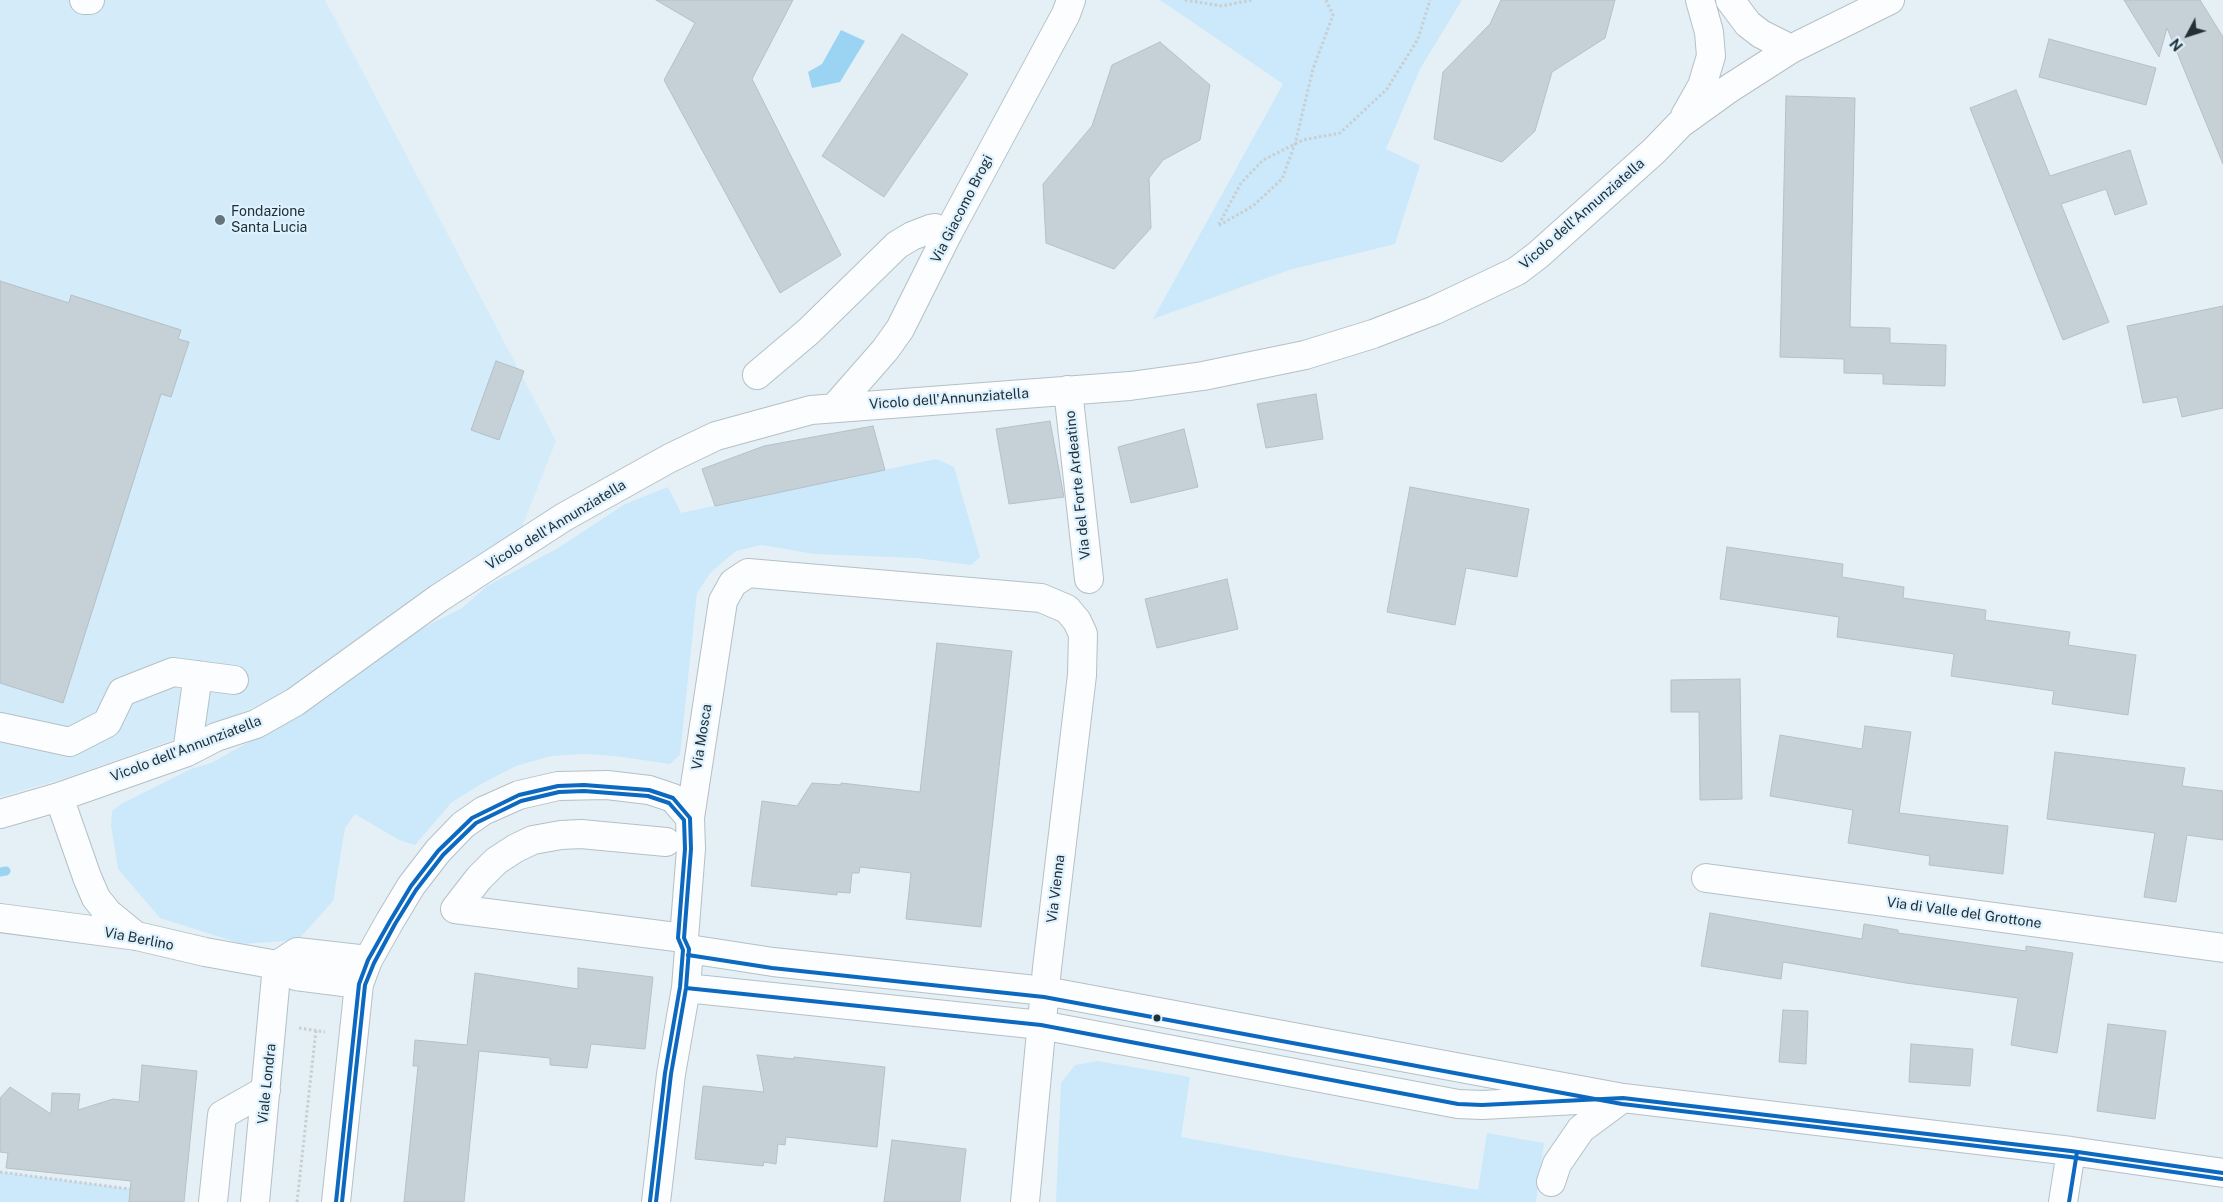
<!DOCTYPE html>
<html>
<head>
<meta charset="utf-8">
<style>
  body { margin:0 }
  #map { position:relative; width:2223px; height:1202px; overflow:hidden; background:#e5f0f6; font-family:"Public Sans",sans-serif }
  canvas { display:block }
  .north { position:absolute; left:2163px; top:10px; width:50px; height:50px; -webkit-text-stroke:4px #ddf2fe; paint-order:stroke; rotate:230deg; font-size:14px; font-weight:700; line-height:20px; text-align:center; color:#222f37 }
  .north::after { content:''; display:block; margin:auto; width:18px; height:22px; background:#222f37; clip-path:polygon(50% 0,100% 100%,50% 72%,0 100%) }
</style>
</head>
<body>
<div id="map">
<canvas width="2223" height="1202"></canvas>
<div class="north">N</div>
</div>
<script>
const c = document.querySelector('canvas').getContext('2d');
c.lineJoin = 'round';
function fillPath(path, color) {
  c.fillStyle = color;
  c.fill(path, 'evenodd');
}
function poly(rows) {
  const path = new Path2D();
  for (const r of rows) {
    path.moveTo(r[0], r[1]);
    for (let i = 2; i < r.length; i += 2) path.lineTo(r[i], r[i + 1]);
  }
  return path;
}
function trace(path, color, width, dash) {
  c.strokeStyle = color;
  c.lineWidth = width;
  c.lineCap = dash ? 'butt' : 'round';
  c.setLineDash(dash || []);
  c.stroke(path);
}
function write(font, color, halo, rows, align = 'center') {
  c.font = font + ' "Public Sans",sans-serif';
  c.lineWidth = 4.5;
  c.setLineDash([]);
  c.textBaseline = 'middle';
  c.strokeStyle = halo;
  c.fillStyle = color;
  for (const [text, x, y, turn = 0] of rows) {
    c.save();
    c.translate(x, y);
    c.rotate((+turn || 0) * Math.PI / 180);
    c.textAlign = isNaN(turn) ? turn : align;
    if (halo) c.strokeText(text, 0, 0);
    c.fillText(text, 0, 0);
    c.restore();
  }
}
fillPath(poly([
  [0,0,325,0,556,441,518,537,283,694,214,725,69,777,0,797]
]), '#d4ebf9');
fillPath(poly([
  [1160,0,1462,0,1420,69,1386,149,1420,165,1395,244,1289,270,1153,319,1283,84],
  [936,459,954,467,980,557,971,565,917,558,814,554,762,545,736,551,711,572,697,593,680,755,670,764,615,756,582,754,551,756,516,766,483,783,452,802,415,845,399,840,355,814,345,828,333,901,298,940,242,944,160,918,118,869,111,825,112,811,121,804,191,769,211,763,321,702,417,631,462,608,487,586,560,547,625,504,668,487,681,513],
  [1098,1061,1190,1077,1181,1137,1478,1190,1487,1133,1544,1143,1536,1202,1056,1202,1061,1083,1075,1065],
  [0,1172,130,1189,129,1202,0,1202]
]), '#cbe9fa');
fillPath(poly([
  [841,30,865,41,840,82,812,88,808,72,822,64]
]), '#9bd4f3');
trace(poly([
  [0,872,6,871]
]), '#9bd4f3', 9);
const building = poly([
  [656,0,793,0,752,79,841,255,780,293,664,80,695,23,656,0],
  [1501,0,1615,0,1605,38,1552,72,1535,131,1502,162,1434,139,1443,72,1490,24,1501,0],
  [2124,0,2200,0,2223,37,2223,164,2167,28,2159,57,2124,0],
  [902,34,968,74,884,197,822,156,902,34],
  [2049,39,2156,68,2146,105,2039,77,2049,39],
  [1160,42,1210,85,1200,140,1163,160,1149,178,1151,228,1114,269,1046,243,1043,184,1092,126,1112,65,1160,42],
  [2016,90,2050,176,2130,150,2147,204,2115,215,2106,189,2061,204,2109,322,2063,340,1970,108,2016,90],
  [1786,96,1855,98,1850,327,1890,328,1890,343,1946,345,1945,386,1883,384,1883,374,1844,373,1844,359,1780,357,1786,96],
  [0,281,69,303,71,295,181,330,178,339,189,342,171,397,161,394,63,703,0,683,0,281],
  [2223,306,2223,408,2182,417,2177,397,2143,403,2127,326,2223,306],
  [496,361,524,371,499,440,471,430,496,361],
  [1316,394,1323,439,1266,448,1257,404,1316,394],
  [1050,421,1064,497,1009,504,996,429,1050,421],
  [873,426,885,470,715,506,702,469,764,446,873,426],
  [1184,429,1198,487,1131,503,1118,447,1184,429],
  [1410,487,1529,509,1517,577,1466,568,1455,625,1387,612,1410,487],
  [1727,547,1843,564,1842,577,1904,587,1903,598,1986,610,1985,620,2070,632,2068,645,2136,655,2128,715,2052,704,2054,691,1951,676,1954,654,1837,637,1839,617,1720,599,1727,547],
  [1227,579,1238,629,1157,648,1145,599,1227,579],
  [937,643,1012,651,981,927,906,919,911,873,860,867,859,873,852,873,850,893,837,892,837,895,751,886,762,801,797,806,812,783,841,785,841,783,920,792,937,643],
  [1740,679,1742,799,1700,800,1699,712,1671,712,1671,680,1740,679],
  [1865,726,1911,732,1899,813,2008,826,2003,874,1929,865,1930,856,1848,843,1853,810,1770,796,1780,735,1862,749,1865,726],
  [2055,752,2185,768,2182,786,2223,791,2223,840,2187,835,2176,902,2144,897,2155,833,2047,819,2055,752],
  [1710,913,1862,939,1864,924,1898,930,1898,933,2026,951,2026,946,2073,953,2057,1053,2011,1045,2018,998,1906,983,1783,962,1781,979,1701,966,1710,913],
  [578,968,653,977,645,1049,591,1044,587,1068,550,1065,550,1058,479,1051,464,1202,404,1202,418,1066,413,1066,415,1040,467,1045,475,973,578,989,578,968],
  [1783,1010,1808,1011,1806,1064,1779,1062,1783,1010],
  [2108,1024,2166,1031,2155,1119,2097,1111,2108,1024],
  [1911,1044,1973,1049,1970,1086,1909,1082,1911,1044],
  [757,1055,794,1059,794,1057,885,1067,877,1147,786,1137,785,1145,778,1144,776,1164,764,1162,763,1166,695,1159,703,1086,764,1092,757,1055],
  [142,1065,197,1071,184,1202,129,1202,131,1181,6,1168,8,1153,0,1152,0,1098,10,1087,51,1114,52,1093,80,1094,78,1110,113,1099,139,1102,142,1065],
  [892,1140,966,1149,960,1202,884,1202,892,1140]
]);
fillPath(building, '#c5d0d7');
trace(building, '#b5c0c6', 1);
const minor = poly([
  [84,0,90,0],
  [1730,0,1748,24,1761,34,1791,49],
  [1685,116,1702,86,1711,56,1709,32,1700,0],
  [757,375,809,331,897,245,912,236,930,229,935,228,948,233],
  [1068,390,1089,579],
  [835,407,885,350,900,329,948,233,1066,14,1071,0],
  [0,727,70,742,107,723,122,692,173,672,234,680],
  [187,752,198,675],
  [59,797,87,877,96,898,108,913,136,936],
  [0,814,59,797,187,752,216,737,256,724,295,702,439,598,564,517,670,458,716,436,811,410,1130,386,1203,376,1305,355,1373,334,1435,310,1517,271,1538,255,1654,151,1680,124,1730,88,1791,49,1890,0],
  [666,842,581,834,561,835,533,840,516,848,496,861,479,878,455,909,684,938],
  [1706,878,2223,948],
  [0,918,137,936,205,952,277,965,296,976,359,984],
  [689,949,773,962,1045,991,1623,1098,2071,1151,2223,1173],
  [277,965,297,952,368,960],
  [686,988,1041,1025,1458,1104,1482,1105,1577,1100],
  [1551,1182,1557,1164,1581,1129,1623,1098],
  [213,1202,222,1115,266,1090],
  [255,1202,277,965],
  [336,1202,359,984,368,960,390,921,411,886,438,851,463,825,483,811,519,795,558,786,607,785,649,790,673,798,690,818],
  [656,1202,671,1074,686,988,689,949,684,938,691,849,690,818,723,601,733,583,748,573,1041,598,1067,609,1077,621,1083,634,1082,675,1047,968,1025,1202],
  [2063,1202,2071,1151]
]);
trace(minor, '#b5c0c6', 30);
trace(poly([
  [1185,0,1222,6,1252,0],
  [1326,0,1333,15,1313,69,1295,144,1282,179,1253,206,1218,226,1241,183,1263,160,1303,140,1340,133,1387,89,1418,39,1430,0],
  [299,1028,325,1032],
  [0,1172,130,1189],
  [297,1202,316,1030]
]), '#c9ced1', 3, [2.5, 2.5]);
trace(minor, '#fbfdfe', 28);
trace(poly([
  [686,988,1041,1025,1458,1104,1482,1105,1623,1098,2071,1151,2223,1173],
  [336,1202,359,984,368,960,390,921,411,886,438,851,472,818,519,795,558,786,584,785,649,790,673,798,690,818,691,849,684,938,689,949,686,988,671,1074,656,1202]
]), '#0c69bf', 4);
trace(poly([
  [688,955,772,968,1044,997,1622,1104,2070,1157,2222,1179],
  [342,1202,365,985,374,963,395,924,416,890,443,855,476,823,521,801,559,792,584,791,648,796,669,803,684,820,685,849,678,938,683,950,680,987,665,1073,650,1201],
  [2069,1202,2077,1152]
]), '#0c69bf', 4);
for (const [x, y, r, color] of [
  [220,220,6,"#66737a"],
  [1157,1018,4.5,"#222f37"]
]) {
  const dot = new Path2D();
  dot.arc(x, y, r, 0, 2 * Math.PI);
  c.fillStyle = color;
  c.fill(dot);
  trace(dot, '#ddf2fe', 2);
}
write('14px', '#222f37', '#ddf2fe', [
  ["Via Giacomo Brogi",962,209,-63],
  ["Vicolo dell'Annunziatella",1582,214,-41],
  ["Vicolo dell'Annunziatella",949,399,-4],
  ["Via del Forte Ardeatino",1078,485,-96],
  ["Vicolo dell'Annunziatella",556,525,-31],
  ["Via Mosca",702,737,-81],
  ["Vicolo dell'Annunziatella",186,749,-21],
  ["Via Vienna",1056,889,-83],
  ["Via di Valle del Grottone",1964,913,8],
  ["Via Berlino",139,939,11],
  ["Viale Londra",267,1084,-84]
]);
write('14px', '#222f37', '#ddf2fe', [
  ["Fondazione",231,212],
  ["Santa Lucia",231,228]
], 'left');
</script>
</body>
</html>
